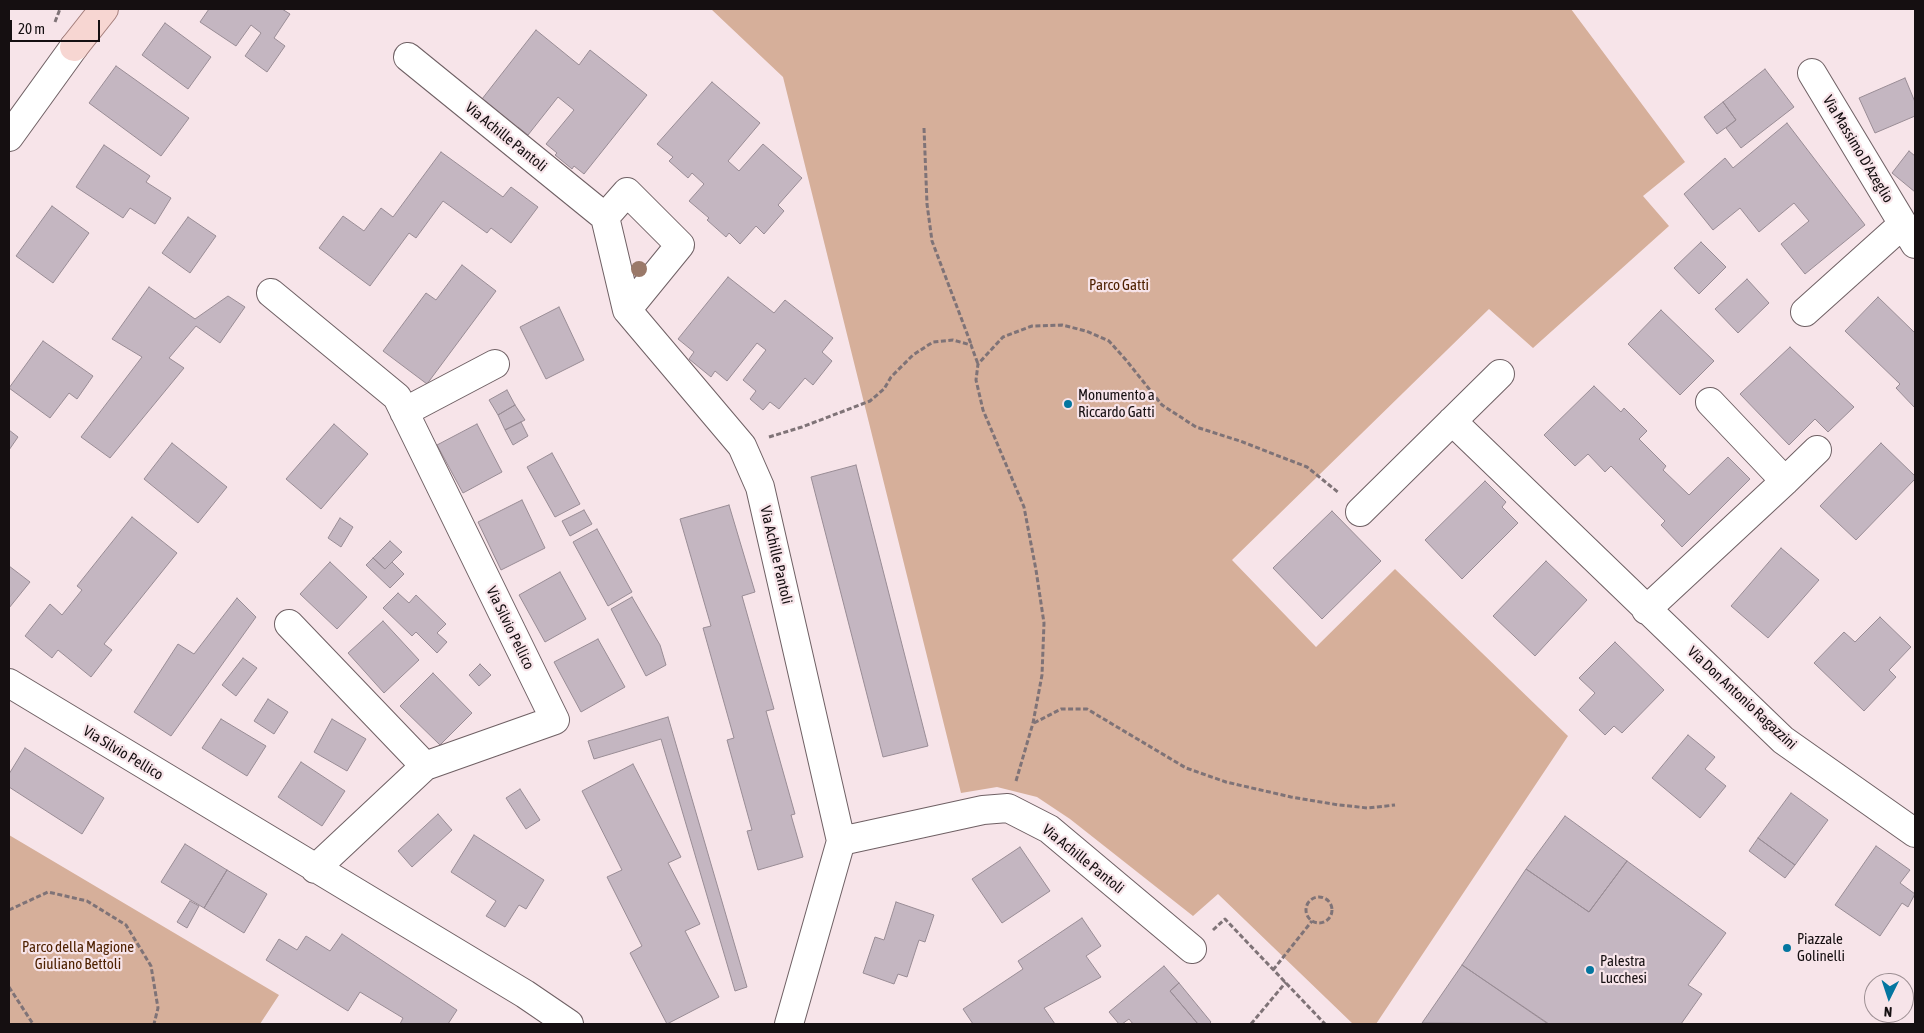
<!DOCTYPE html>
<html>
<head>
<meta charset="utf-8">
<style>
  body { margin:0 }
  #map { position:relative; width:1924px; height:1033px; overflow:hidden; background:#f7e4e9; font-family:"Asap Condensed",sans-serif }
  canvas { display:block }
  .frame { position:absolute; inset:0; border:10px solid #150f11; pointer-events:none }
  .north { position:absolute; left:1864px; top:973px; width:50px; height:50px; box-sizing:border-box; background:#f7e4e9; border:1px solid #9d8f93; border-radius:50%; rotate:184deg; font-size:14px; font-weight:700; line-height:20px; text-align:center; color:#150f11 }
  .north::after { content:''; display:block; margin:auto; width:18px; height:22px; background:#0476a0; clip-path:polygon(50% 0,100% 100%,50% 72%,0 100%) }
  .scale { position:absolute; left:10px; top:20px; width:90px; height:22px; box-sizing:border-box; border:2px solid #150f11; border-top:0; padding-left:6px; font-size:15px; line-height:18px; white-space:nowrap; color:#150f11; -webkit-text-stroke:4px #f7e4e9; paint-order:stroke }
</style>
</head>
<body>
<div id="map">
<canvas width="1924" height="1033"></canvas>
<div class="frame"></div>
<div class="north">N</div>
<div class="scale">20 m</div>
</div>
<script>
const c = document.querySelector('canvas').getContext('2d');
c.lineJoin = 'round';
function fillPath(path, color) {
  c.fillStyle = color;
  c.fill(path, 'evenodd');
}
function poly(rows) {
  const path = new Path2D();
  for (const r of rows) {
    if (r.length === 3) {
      path.moveTo(r[0] + r[2], r[1]);
      path.arc(r[0], r[1], r[2], 0, 2 * Math.PI);
      continue;
    }
    path.moveTo(r[0], r[1]);
    for (let i = 2; i < r.length; i += 2) path.lineTo(r[i], r[i + 1]);
  }
  return path;
}
function trace(path, color, width, dash) {
  c.strokeStyle = color;
  c.lineWidth = width;
  c.lineCap = dash ? 'butt' : 'round';
  c.setLineDash(dash || []);
  c.stroke(path);
}
function write(font, color, halo, rows, align = 'center') {
  c.font = font + ' "Asap Condensed",sans-serif';
  c.lineWidth = 4.5;
  c.setLineDash([]);
  c.textBaseline = 'middle';
  c.strokeStyle = halo;
  c.fillStyle = color;
  for (const [text, x, y, turn = 0] of rows) {
    c.save();
    c.translate(x, y);
    c.rotate((+turn || 0) * Math.PI / 180);
    c.textAlign = isNaN(turn) ? turn : align;
    if (halo) c.strokeText(text, 0, 0);
    c.fillText(text, 0, 0);
    c.restore();
  }
}
fillPath(poly([
  [711,9,1571,9,1685,162,1643,196,1669,226,1533,348,1489,309,1232,560,1316,647,1395,569,1568,736,1376,1024,1353,1024,1218,894,1193,916,1070,819,1037,797,997,787,961,793,783,77],
  [9,835,279,995,260,1024,9,1024]
]), '#d6af9a');
const building = poly([
  [209,9,282,9,290,14,274,38,285,46,267,72,245,56,261,33,251,25,236,46,200,22,209,9],
  [165,23,211,57,188,89,142,55,165,23],
  [536,30,579,65,590,50,647,95,584,174,574,166,572,169,555,155,557,153,546,144,574,110,558,97,528,135,518,127,513,134,492,117,496,111,482,99,536,30],
  [116,66,189,118,161,156,89,103,116,66],
  [1765,69,1794,107,1741,148,1726,128,1736,120,1723,102,1765,69],
  [1905,78,1915,102,1915,116,1875,133,1859,98,1905,78],
  [712,82,760,123,728,161,739,171,763,144,802,178,778,205,784,211,764,234,756,226,740,244,729,233,726,237,707,220,709,218,689,201,704,184,692,173,688,178,669,161,673,157,657,144,712,82],
  [1723,102,1736,120,1717,134,1704,117,1723,102],
  [1787,123,1865,225,1805,274,1781,244,1809,221,1794,203,1759,232,1740,208,1713,230,1684,194,1725,158,1733,168,1787,123],
  [104,145,150,176,146,182,171,198,155,224,130,208,123,218,76,187,104,145],
  [1909,151,1915,156,1915,192,1892,173,1909,151],
  [441,152,503,197,511,187,538,207,511,243,491,228,487,233,443,201,416,238,409,233,370,286,319,248,343,216,364,231,381,208,393,217,441,152],
  [52,206,89,233,53,283,16,256,52,206],
  [188,217,216,236,190,273,162,253,188,217],
  [1701,242,1726,267,1699,294,1674,268,1701,242],
  [462,265,496,291,427,384,383,351,426,293,436,300,462,265],
  [728,277,774,313,785,300,833,338,822,352,832,361,813,385,805,378,779,409,770,402,763,410,750,399,756,391,743,380,766,350,757,343,727,381,715,371,711,377,689,359,694,352,678,339,728,277],
  [1747,279,1769,303,1738,333,1715,309,1747,279],
  [149,287,195,319,228,296,245,307,220,343,196,326,169,358,184,368,110,458,81,437,142,357,112,339,149,287],
  [1878,297,1915,333,1915,408,1896,388,1900,384,1845,331,1878,297],
  [559,307,584,360,546,379,520,327,559,307],
  [1661,310,1714,361,1680,395,1628,344,1661,310],
  [43,341,93,376,77,399,69,393,50,418,9,388,43,341],
  [1790,347,1854,407,1828,432,1815,419,1789,445,1740,394,1790,347],
  [1594,386,1621,412,1624,408,1647,431,1639,439,1666,466,1663,470,1689,495,1728,457,1750,479,1682,547,1661,525,1665,521,1611,466,1605,472,1588,454,1575,466,1544,435,1594,386],
  [507,390,515,405,498,415,489,400,507,390],
  [515,405,525,420,505,430,498,415,515,405],
  [521,422,528,436,513,445,505,430,521,422],
  [334,424,368,454,321,509,286,479,334,424],
  [477,424,502,472,463,493,437,445,477,424],
  [9,430,18,437,9,450,9,430],
  [172,443,227,487,198,523,144,479,172,443],
  [1881,443,1915,476,1915,479,1856,540,1820,506,1881,443],
  [552,453,580,504,555,517,527,467,552,453],
  [856,465,928,746,883,757,811,477,856,465],
  [1485,481,1506,502,1502,507,1518,523,1462,579,1425,540,1485,481],
  [522,500,545,548,501,570,478,522,522,500],
  [729,505,755,592,742,596,774,709,766,711,795,814,791,815,803,857,758,870,747,831,752,830,727,740,734,738,703,628,711,626,680,519,729,505],
  [584,510,592,524,570,536,562,521,584,510],
  [1332,511,1381,561,1322,619,1273,568,1332,511],
  [132,517,177,553,104,644,112,650,91,677,58,650,52,658,25,636,50,604,62,615,82,590,77,586,132,517],
  [340,518,353,527,341,547,328,538,340,518],
  [597,529,632,592,608,606,573,542,597,529],
  [390,541,402,552,385,569,373,558,390,541],
  [1781,548,1819,580,1768,638,1731,606,1781,548],
  [373,558,385,569,392,562,404,574,390,588,366,565,373,558],
  [1546,561,1587,600,1535,656,1493,616,1546,561],
  [330,562,367,597,337,629,300,594,330,562],
  [9,566,30,582,9,608,9,566],
  [560,572,586,619,545,642,519,595,560,572],
  [398,593,409,603,416,595,446,624,437,633,447,642,437,653,416,632,412,636,383,608,398,593],
  [632,597,660,645,666,665,646,676,611,609,632,597],
  [237,598,256,617,171,736,134,712,178,644,194,654,237,598],
  [1880,617,1911,647,1889,670,1896,677,1864,711,1814,663,1844,632,1855,642,1880,617],
  [383,621,419,660,384,693,348,653,383,621],
  [598,639,625,687,581,712,554,662,598,639],
  [1615,642,1664,690,1622,733,1614,726,1605,735,1579,710,1595,693,1579,678,1615,642],
  [243,658,257,668,236,696,222,685,243,658],
  [480,664,491,675,479,686,469,675,480,664],
  [433,673,472,713,440,745,400,706,433,673],
  [268,699,288,712,274,734,254,721,268,699],
  [668,717,747,987,735,991,661,739,594,759,588,741,668,717],
  [221,719,266,746,247,776,202,748,221,719],
  [332,719,366,739,347,771,314,752,332,719],
  [1688,735,1715,757,1705,769,1726,786,1700,818,1652,778,1688,735],
  [25,748,104,798,82,834,9,787,9,774,25,748],
  [301,762,345,791,322,826,278,797,301,762],
  [633,764,681,857,668,863,700,924,685,931,719,997,667,1024,630,953,642,946,607,877,622,870,582,791,633,764],
  [520,789,540,820,526,829,506,798,520,789],
  [1791,793,1828,820,1795,865,1758,838,1791,793],
  [438,814,452,830,412,867,398,851,438,814],
  [1565,816,1627,861,1589,912,1526,869,1565,816],
  [474,835,544,880,526,909,519,905,505,927,486,916,496,901,451,872,474,835],
  [1758,838,1795,865,1785,878,1749,851,1758,838],
  [185,844,227,870,204,908,161,882,185,844],
  [1876,846,1910,870,1900,883,1915,894,1908,907,1902,903,1880,936,1835,905,1876,846],
  [1020,847,1050,891,1002,923,972,879,1020,847],
  [1627,861,1726,933,1688,985,1702,994,1681,1024,1549,1024,1462,965,1526,869,1589,912,1627,861],
  [227,870,267,894,244,933,204,908,227,870],
  [190,901,199,906,187,928,177,922,190,901],
  [896,902,934,915,925,942,919,940,907,977,898,974,894,984,863,973,875,937,884,940,896,902],
  [1082,918,1101,946,1086,956,1101,977,1044,1008,1055,1024,973,1024,963,1009,1023,969,1018,961,1082,918],
  [342,934,457,1010,448,1024,400,1024,403,1018,360,992,348,1011,266,960,279,939,297,950,306,936,330,951,342,934],
  [1462,965,1548,1024,1422,1023,1462,965],
  [1164,966,1179,983,1170,991,1198,1024,1133,1024,1129,1019,1122,1024,1119,1024,1109,1012,1164,966],
  [1179,983,1211,1022,1209,1024,1198,1024,1170,991,1179,983]
]);
fillPath(building, '#c4b6c1');
trace(building, '#998c95', 1);
const street = poly([
  [408,57,605,217],
  [1812,73,1915,244],
  [9,137,74,47],
  [271,293,397,397,555,720,425,766,315,869],
  [627,310,680,245,627,192,605,217,627,310,742,446,760,487,841,841,789,1024],
  [1805,312,1903,224],
  [1710,402,1785,481],
  [404,412,495,364],
  [1452,421,1783,740,1915,833],
  [1360,512,1500,374],
  [1646,610,1785,481,1817,450],
  [289,624,425,766],
  [9,683,525,994,569,1024],
  [841,841,983,810,1008,808,1049,829,1192,949]
]);
const primary = poly([
  [74,47,104,9]
]);
trace(street, '#6f6064', 30);
trace(primary, '#a47e7b', 30);
trace(poly([
  [55,22,60,9],
  [924,128,927,204,932,241,971,344],
  [769,437,802,427,870,401,884,389,891,377,913,355,933,342,953,340,971,345,978,364],
  [1034,723,1061,709,1087,709,1186,768,1226,782,1291,797,1339,805,1368,808,1395,805],
  [1016,781,1033,723,1042,675,1044,623,1036,570,1024,507,983,410,976,380,978,364,1003,337,1032,326,1062,325,1086,331,1109,341,1126,360,1162,405,1196,427,1240,441,1307,467,1339,493],
  [1319,910,13],
  [9,910,48,892,87,901,126,925,151,966,158,1008,154,1024],
  [1213,930,1225,919,1325,1024],
  [1273,970,1312,921],
  [9,987,33,1024],
  [1251,1024,1286,982]
]), '#7f7377', 3, [5, 2.5]);
trace(street, '#fff', 28);
trace(primary, '#f7d6d2', 28);
c.fillStyle = '#9a7969';
for (const [x, y] of [
  [639,269]
]) {
  c.beginPath();
  c.arc(x, y, 8, 0, 2 * Math.PI);
  c.fill();
}
for (const [x, y, r, color] of [
  [1068,404,5,"#0476a0"],
  [1787,948,5,"#0476a0"],
  [1590,970,5,"#0476a0"]
]) {
  const dot = new Path2D();
  dot.arc(x, y, r, 0, 2 * Math.PI);
  c.fillStyle = color;
  c.fill(dot);
  trace(dot, '#f7e4e9', 2);
}
write('15px', '#150f11', '#f7e4e9', [
  ["Via Achille Pantoli",506,137,39],
  ["Via Massimo D'Azeglio",1858,149,59],
  ["Via Achille Pantoli",776,555,77],
  ["Via Silvio Pellico",510,628,64],
  ["Via Don Antonio Ragazzini",1742,698,43],
  ["Via Silvio Pellico",123,753,31],
  ["Via Achille Pantoli",1083,859,39]
]);
write('15px', '#4e2101', '#f7e4e9', [
  ["Parco Gatti",1119,285],
  ["Parco della Magione",78,947],
  ["Giuliano Bettoli",78,964]
]);
write('15px', '#150f11', '#f7e4e9', [
  ["Monumento a",1078,395],
  ["Riccardo Gatti",1078,412],
  ["Piazzale",1797,939],
  ["Golinelli",1797,956],
  ["Palestra",1600,961],
  ["Lucchesi",1600,978]
], 'left');
</script>
</body>
</html>
